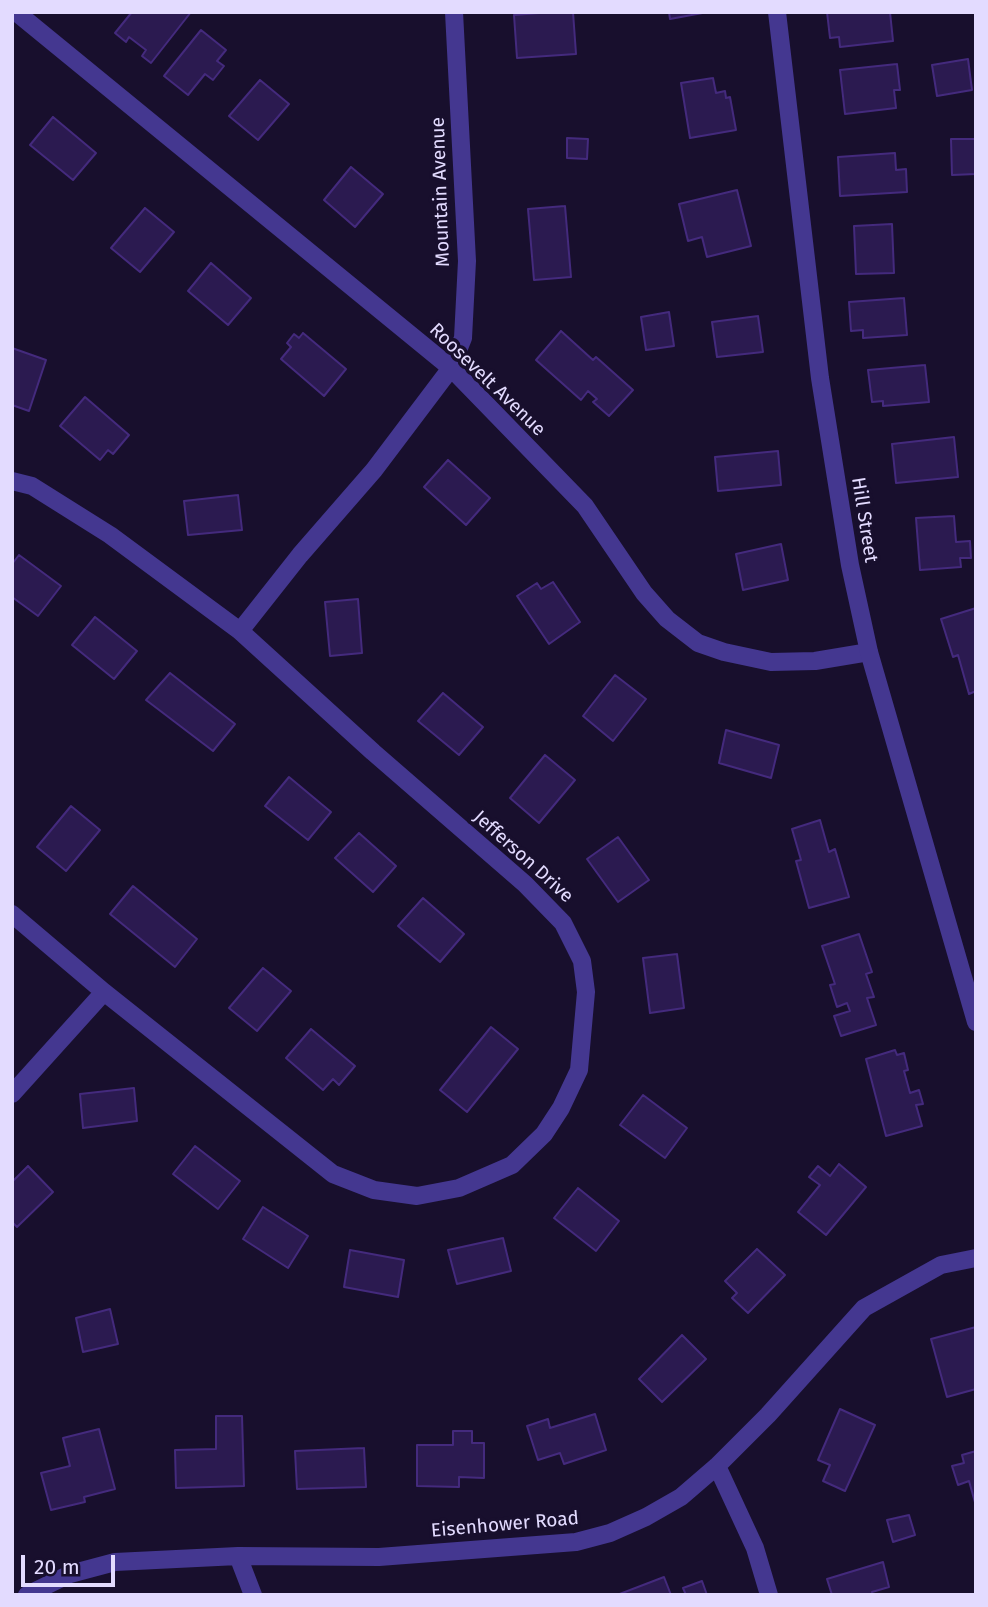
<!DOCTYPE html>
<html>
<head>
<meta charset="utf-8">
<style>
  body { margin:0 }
  #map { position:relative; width:988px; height:1607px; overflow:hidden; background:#180f2d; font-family:"Fira Sans",sans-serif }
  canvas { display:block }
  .frame { position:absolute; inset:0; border:14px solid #e3dbff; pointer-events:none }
  .scale { position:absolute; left:21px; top:1555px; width:94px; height:32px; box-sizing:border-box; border:4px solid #e3dbff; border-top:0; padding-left:9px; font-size:21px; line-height:24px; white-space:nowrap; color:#e3dbff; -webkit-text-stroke:5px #180f2d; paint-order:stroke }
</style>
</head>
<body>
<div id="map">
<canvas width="988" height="1607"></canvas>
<div class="frame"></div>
<div class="scale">20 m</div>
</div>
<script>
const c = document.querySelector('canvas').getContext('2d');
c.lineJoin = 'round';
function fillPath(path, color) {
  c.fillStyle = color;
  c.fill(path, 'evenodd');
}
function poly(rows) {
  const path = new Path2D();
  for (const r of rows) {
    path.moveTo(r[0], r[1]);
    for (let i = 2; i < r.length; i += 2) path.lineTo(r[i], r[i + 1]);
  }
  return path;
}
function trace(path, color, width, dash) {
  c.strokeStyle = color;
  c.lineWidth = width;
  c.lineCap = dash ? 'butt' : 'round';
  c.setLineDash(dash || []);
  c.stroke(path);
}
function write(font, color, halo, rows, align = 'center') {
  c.font = font + ' "Fira Sans",sans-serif';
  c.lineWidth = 7;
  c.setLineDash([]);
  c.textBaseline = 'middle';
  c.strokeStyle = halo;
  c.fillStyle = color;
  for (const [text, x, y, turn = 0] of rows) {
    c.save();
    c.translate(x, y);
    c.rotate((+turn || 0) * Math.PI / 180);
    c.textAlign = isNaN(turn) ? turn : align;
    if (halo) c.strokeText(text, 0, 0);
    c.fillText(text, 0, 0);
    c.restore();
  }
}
const building = poly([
  [132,12,191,12,151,63,142,56,146,50,129,37,126,42,115,33,132,12],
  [552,12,573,12,576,54,517,58,514,15,552,12],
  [669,12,708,12,670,19,669,12],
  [827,12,890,12,893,41,840,47,839,37,830,38,827,12],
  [201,30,226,50,217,61,224,66,213,80,205,74,188,95,164,76,201,30],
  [968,59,972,90,937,96,932,65,968,59],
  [897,64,900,90,894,90,896,108,845,114,840,70,897,64],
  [713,78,716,93,725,91,726,98,730,97,736,130,690,138,681,83,713,78],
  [260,80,289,104,258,140,229,116,260,80],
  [53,117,96,153,73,180,30,145,53,117],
  [567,138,588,139,587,159,567,158,567,138],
  [951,139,976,139,976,174,952,175,951,139],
  [895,153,896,170,906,169,907,192,840,196,838,157,895,153],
  [351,167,383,194,355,227,324,200,351,167],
  [737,190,751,246,707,257,702,237,688,241,679,204,737,190],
  [565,206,571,277,534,280,528,209,565,206],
  [145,208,174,232,140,272,111,248,145,208],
  [892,224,894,273,856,274,854,226,892,224],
  [211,263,251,298,228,325,188,291,211,263],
  [904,298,907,335,863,338,863,330,851,331,849,302,904,298],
  [669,312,674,346,646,350,641,317,669,312],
  [758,316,763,352,717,357,712,322,758,316],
  [561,331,593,360,596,357,633,390,609,416,593,402,597,399,588,391,581,400,536,360,561,331],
  [303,333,346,369,324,396,281,359,291,347,287,343,294,334,299,338,303,333],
  [12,348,46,360,29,411,12,405,12,348],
  [925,365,929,402,883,406,883,401,872,402,868,370,925,365],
  [85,397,129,435,113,454,108,450,100,460,60,426,85,397],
  [954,437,958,477,896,483,892,444,954,437],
  [778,451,781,485,718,491,715,457,778,451],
  [448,460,490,498,466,525,424,487,448,460],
  [238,495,242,530,188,535,184,501,238,495],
  [954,516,956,542,970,541,971,558,960,558,961,567,920,570,916,518,954,516],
  [781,544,788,580,743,590,736,554,781,544],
  [19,555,61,586,38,616,12,597,12,564,19,555],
  [553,582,580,622,549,644,517,596,537,583,541,589,553,582],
  [358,599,362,653,330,656,325,602,358,599],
  [976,608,976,691,969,694,958,655,953,657,941,619,976,608],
  [95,617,137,651,114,679,72,645,95,617],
  [170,673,235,724,213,751,146,700,170,673],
  [615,675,646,699,613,741,583,716,615,675],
  [443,693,483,727,459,755,418,721,443,693],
  [726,730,779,745,771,778,719,763,726,730],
  [545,755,575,780,539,823,510,798,545,755],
  [289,777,331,812,308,840,265,806,289,777],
  [71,806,100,830,66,871,37,847,71,806],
  [820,820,829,852,835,849,849,897,809,908,796,861,801,860,792,829,820,820],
  [359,833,396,866,373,892,335,858,359,833],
  [618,837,649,880,618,902,587,859,618,837],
  [133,886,197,939,175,967,110,914,133,886],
  [423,898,464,934,440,962,398,926,423,898],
  [859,934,872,972,866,974,874,997,867,998,876,1025,841,1036,834,1016,850,1011,847,1003,837,1007,830,985,835,984,822,946,859,934],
  [677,954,684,1008,650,1013,643,958,677,954],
  [263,968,291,991,257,1031,229,1008,263,968],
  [491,1027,518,1049,467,1112,440,1090,491,1027],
  [311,1029,355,1066,339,1085,333,1079,323,1090,286,1058,311,1029],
  [895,1050,897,1055,904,1053,908,1070,904,1071,910,1093,919,1090,923,1104,916,1105,922,1126,886,1136,866,1059,895,1050],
  [134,1088,137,1121,83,1128,80,1094,134,1088],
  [643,1095,687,1128,665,1158,620,1125,643,1095],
  [195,1146,240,1181,218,1209,173,1174,195,1146],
  [839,1164,866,1187,826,1235,798,1212,820,1185,809,1177,818,1166,830,1176,839,1164],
  [28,1166,53,1192,17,1227,12,1222,12,1182,28,1166],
  [578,1188,619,1221,596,1251,554,1218,578,1188],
  [263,1207,308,1236,288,1268,243,1239,263,1207],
  [503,1238,511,1271,457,1284,448,1250,503,1238],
  [757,1249,785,1275,748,1313,732,1298,737,1293,725,1281,757,1249],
  [350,1250,404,1260,398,1297,344,1287,350,1250],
  [110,1309,118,1344,83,1352,76,1318,110,1309],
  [976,1327,976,1389,947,1397,931,1339,976,1327],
  [682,1335,706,1359,662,1402,639,1379,682,1335],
  [840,1409,875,1425,845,1491,823,1481,830,1465,818,1460,840,1409],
  [595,1414,606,1450,564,1464,560,1453,538,1460,527,1426,548,1419,550,1428,595,1414],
  [216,1416,242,1416,244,1486,176,1488,175,1450,216,1449,216,1416],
  [99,1429,115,1489,84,1497,85,1502,51,1510,41,1473,70,1466,63,1438,99,1429],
  [453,1431,472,1431,472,1443,484,1443,484,1478,459,1477,459,1487,417,1486,417,1445,453,1445,453,1431],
  [364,1448,366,1487,297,1489,295,1451,364,1448],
  [976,1451,976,1506,969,1481,958,1485,952,1466,964,1463,962,1455,976,1451],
  [909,1515,915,1535,893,1542,887,1520,909,1515],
  [883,1562,889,1587,872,1592,873,1595,832,1595,827,1579,883,1562],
  [664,1577,671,1595,617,1595,664,1577],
  [702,1581,707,1595,686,1595,683,1588,702,1581]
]);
fillPath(building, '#2b1a50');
trace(building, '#442a7d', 2);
trace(poly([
  [16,12,451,368,585,506,644,593,667,619,698,643,724,652,771,662,815,661,869,652],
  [12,481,32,486,110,535,240,631,373,752,525,884,563,923,582,961,586,992,579,1070,561,1108,544,1134,512,1165,459,1188,417,1196,374,1190,333,1174,104,992,12,914],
  [240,631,300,555,374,470,451,368,463,338,467,261,454,12],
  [12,1094,104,992],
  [717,1466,755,1548,769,1595],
  [238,1556,253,1595],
  [27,1595,70,1574,115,1562,238,1556,379,1557,576,1542,610,1533,646,1517,681,1497,717,1466,768,1415,864,1308,941,1265,976,1258]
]), '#443790', 18);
trace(poly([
  [777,12,820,378,850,565,869,652,976,1022]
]), '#443790', 18);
write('19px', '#e3dbff', '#180f2d', [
  ["Mountain Avenue",441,192,-92],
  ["Roosevelt Avenue",487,380,44],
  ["Hill Street",864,520,81],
  ["Jefferson Drive",523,857,42],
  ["Eisenhower Road",505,1525,-5]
]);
</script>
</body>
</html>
